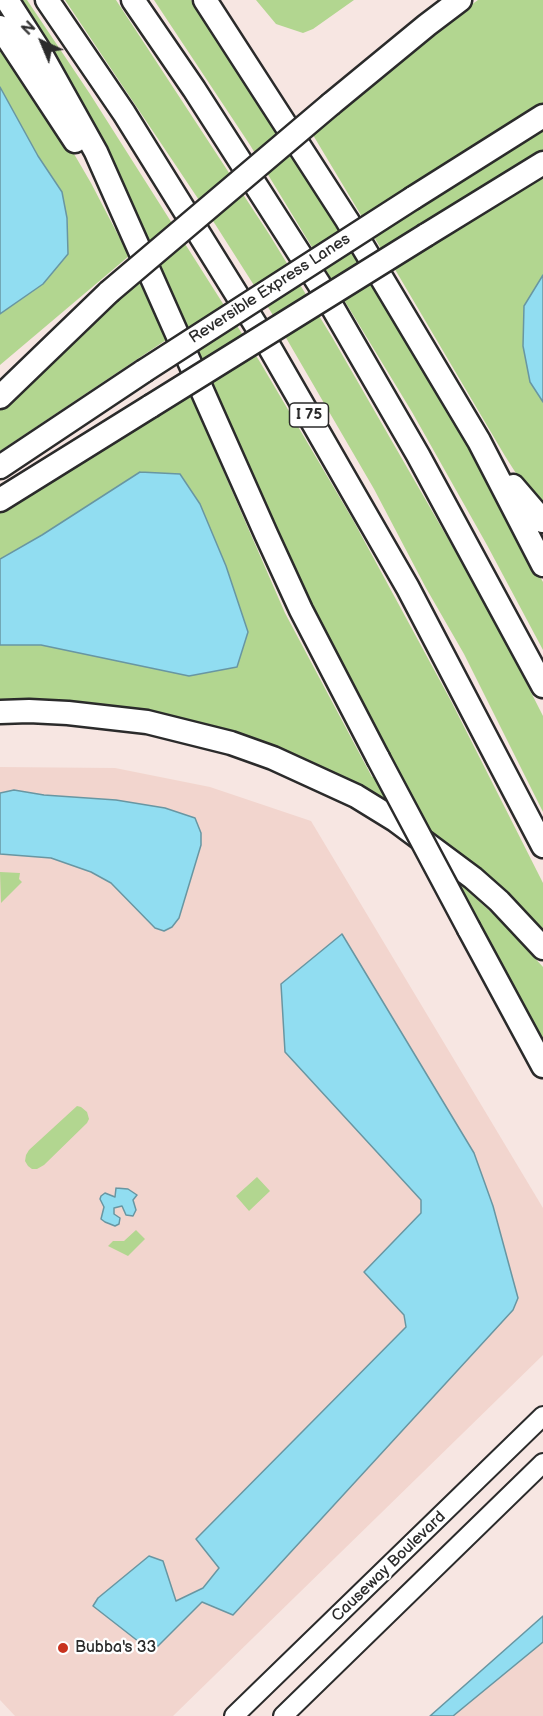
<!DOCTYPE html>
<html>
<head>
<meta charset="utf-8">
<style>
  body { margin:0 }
  #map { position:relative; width:543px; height:1716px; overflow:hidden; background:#f7e6e2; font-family:"Balsamiq Sans",sans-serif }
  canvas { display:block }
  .north { position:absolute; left:12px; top:12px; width:60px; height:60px; -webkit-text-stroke:4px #fff; paint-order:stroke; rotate:316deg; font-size:16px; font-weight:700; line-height:24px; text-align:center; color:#2b2b2b }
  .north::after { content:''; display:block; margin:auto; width:21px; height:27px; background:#2b2b2b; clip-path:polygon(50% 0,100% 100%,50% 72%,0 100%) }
</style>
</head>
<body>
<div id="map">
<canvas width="543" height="1716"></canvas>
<div class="north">N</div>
</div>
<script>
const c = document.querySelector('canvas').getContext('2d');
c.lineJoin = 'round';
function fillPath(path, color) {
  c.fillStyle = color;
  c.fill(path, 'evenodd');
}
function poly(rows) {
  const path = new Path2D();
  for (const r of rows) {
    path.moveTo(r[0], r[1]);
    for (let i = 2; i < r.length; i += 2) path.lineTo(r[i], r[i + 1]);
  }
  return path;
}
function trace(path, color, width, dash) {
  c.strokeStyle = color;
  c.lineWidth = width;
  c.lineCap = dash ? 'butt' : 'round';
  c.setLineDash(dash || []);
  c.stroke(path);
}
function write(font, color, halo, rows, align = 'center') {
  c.font = font + ' "Balsamiq Sans",sans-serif';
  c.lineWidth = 4.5;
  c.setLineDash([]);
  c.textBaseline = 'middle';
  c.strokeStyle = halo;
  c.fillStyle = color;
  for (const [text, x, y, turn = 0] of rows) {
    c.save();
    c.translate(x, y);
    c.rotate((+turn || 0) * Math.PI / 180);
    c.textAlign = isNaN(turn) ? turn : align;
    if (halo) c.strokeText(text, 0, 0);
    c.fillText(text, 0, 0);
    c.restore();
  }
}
fillPath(poly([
  [0,767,115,768,210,787,311,821,543,1208,543,1355,173,1716,15,1716,0,1700],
  [543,1642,543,1716,453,1716,518,1661]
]), '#f2d5ce');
fillPath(poly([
  [14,0,27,0,90,94,260,362,353,520,451,701,543,883,543,934,464,858,434,834,380,798,344,778,283,750,0,702,0,645,41,645,189,676,237,667,248,632,226,566,200,504,42,535,0,559,0,511,189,392,285,613,372,777,396,766,315,613,258,492],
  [65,0,116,0,269,234,332,337,493,617,543,716,543,812,464,654,426,588,374,489,271,312,215,224],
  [154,0,191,0,301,168,401,334,481,468,543,582,543,650,487,545,412,412,250,145],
  [256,0,354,0,313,29,303,33,276,24],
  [478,0,543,0,543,152,383,252,313,135,432,33],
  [0,40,63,135,91,183,129,256,0,365,0,314,43,284,68,254,67,218,62,192,38,156,0,87],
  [543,175,543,275,524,306,530,382,543,402,543,511,526,489,505,456,393,266,483,214],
  [139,281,166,340,0,451,0,402],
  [0,872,20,873,19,879,22,882,1,903],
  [458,882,503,923,543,967,543,1040],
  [77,1106,81,1107,87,1112,89,1119,87,1123,44,1165,37,1169,32,1169,28,1166,25,1161,26,1155,29,1150],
  [257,1177,270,1191,249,1211,236,1196],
  [136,1230,145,1239,128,1256,108,1246,113,1241,124,1241]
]), '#b2d690');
const water = poly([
  [0,87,38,156,62,192,67,218,68,254,43,284,0,314,0,87],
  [543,275,543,402,530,382,523,346,524,306,543,275],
  [140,472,180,474,200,504,226,566,248,632,237,667,189,676,41,645,0,645,0,559,42,535,140,472],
  [14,790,44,795,116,800,165,808,195,818,201,833,201,845,179,918,172,927,164,931,155,928,111,883,91,872,51,858,0,854,0,793,14,790],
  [342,934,474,1153,493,1206,518,1298,513,1310,233,1615,202,1602,152,1652,93,1606,98,1598,149,1556,163,1561,176,1601,203,1588,219,1568,196,1539,406,1327,404,1315,364,1272,421,1213,421,1200,285,1052,281,984,342,934],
  [116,1188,128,1189,137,1195,133,1200,136,1210,133,1216,126,1215,122,1206,114,1208,114,1214,120,1218,119,1224,115,1226,105,1222,101,1219,104,1207,100,1199,101,1196,105,1193,115,1197,116,1188],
  [543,1616,543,1642,453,1716,430,1716,543,1616]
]);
fillPath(water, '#91ddf1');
trace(water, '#6896a2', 1.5);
const secondary = poly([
  [234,1716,543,1416],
  [283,1716,543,1463]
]);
const motorway = poly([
  [7,0,39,50,96,152,266,534,301,610,378,758],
  [47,0,124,113,270,348,408,588,543,846],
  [133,0,194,89,319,284,418,455,543,686],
  [205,0,347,220,479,441,543,565],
  [0,27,75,141],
  [331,104,427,25,460,0],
  [413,198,543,116],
  [426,235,543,163],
  [0,397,109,292],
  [0,467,144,371],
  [513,486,543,521],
  [0,500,151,406],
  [0,712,29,711,68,713,147,722,231,743,273,758,356,796,395,820,473,878,499,901,543,948],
  [469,929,543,1066]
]);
trace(secondary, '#2b2b2b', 22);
trace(motorway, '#2b2b2b', 27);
trace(secondary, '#fff', 18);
trace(motorway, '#fff', 22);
const motorwayBridge = poly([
  [109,292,331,104],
  [144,371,413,198],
  [151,406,426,235],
  [378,758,469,929]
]);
trace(motorwayBridge, '#2b2b2b', 27, []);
trace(motorwayBridge, '#fff', 22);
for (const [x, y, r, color] of [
  [63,1648,6,"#c8321e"]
]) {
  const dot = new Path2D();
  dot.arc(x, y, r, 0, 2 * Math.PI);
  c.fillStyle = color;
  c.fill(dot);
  trace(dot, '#fff', 2);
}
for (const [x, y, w] of [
  [309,415,39]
]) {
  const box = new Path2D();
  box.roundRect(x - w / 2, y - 12, w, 24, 4.5);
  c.fillStyle = '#fff';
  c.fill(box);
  trace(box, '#2b2b2b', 1.5);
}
write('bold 15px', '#2b2b2b', null, [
  ["I 75",309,415]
]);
write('16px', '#2b2b2b', '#fff', [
  ["Reversible Express Lanes",270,289,-33],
  ["Causeway Boulevard",389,1567,-44]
]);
write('16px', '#2b2b2b', '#fff', [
  ["Bubba's 33",75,1648]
], 'left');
</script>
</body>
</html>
